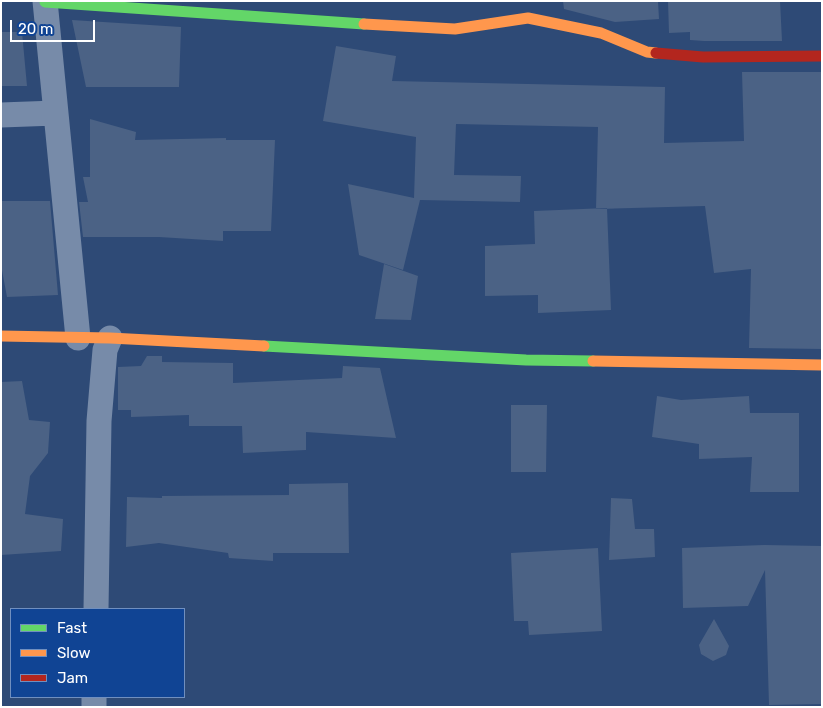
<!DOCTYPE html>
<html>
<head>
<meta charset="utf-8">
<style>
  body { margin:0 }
  #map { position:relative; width:823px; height:708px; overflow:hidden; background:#2e4a76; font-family:Rubik,sans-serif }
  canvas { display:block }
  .frame { position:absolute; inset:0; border:2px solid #fff; pointer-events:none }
  .legend { position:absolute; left:10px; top:608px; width:175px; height:90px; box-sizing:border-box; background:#104494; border:1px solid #708fbf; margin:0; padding:6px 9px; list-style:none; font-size:15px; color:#fff }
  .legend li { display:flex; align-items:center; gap:10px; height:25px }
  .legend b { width:25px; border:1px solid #708fbf }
  .scale { position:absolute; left:10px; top:20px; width:85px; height:22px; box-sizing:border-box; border:2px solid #fff; border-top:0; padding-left:6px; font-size:15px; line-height:18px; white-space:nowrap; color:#fff; -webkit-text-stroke:4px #104494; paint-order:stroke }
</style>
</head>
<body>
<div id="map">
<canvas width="823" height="708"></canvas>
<div class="frame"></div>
<ul class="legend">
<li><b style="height:6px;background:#63d668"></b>Fast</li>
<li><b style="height:6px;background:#ff974d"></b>Slow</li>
<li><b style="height:6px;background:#b3261e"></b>Jam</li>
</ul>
<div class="scale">20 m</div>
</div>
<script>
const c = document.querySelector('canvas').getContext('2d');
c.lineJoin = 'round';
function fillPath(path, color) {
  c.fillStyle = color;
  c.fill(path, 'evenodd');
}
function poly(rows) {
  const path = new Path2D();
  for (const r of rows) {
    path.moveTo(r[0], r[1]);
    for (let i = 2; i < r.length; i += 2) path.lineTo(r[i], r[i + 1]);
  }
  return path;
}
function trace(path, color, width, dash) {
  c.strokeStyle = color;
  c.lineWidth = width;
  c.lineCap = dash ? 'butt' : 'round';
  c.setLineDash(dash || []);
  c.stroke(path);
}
fillPath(poly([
  [563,1,658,1,659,19,615,22,564,9],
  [668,1,780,1,782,41,704,41,690,40,690,32,669,33],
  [72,20,181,27,179,87,86,87],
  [1,32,22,32,27,86,1,86],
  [336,46,396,56,392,81,665,87,664,143,744,141,742,72,822,72,822,349,749,348,751,269,714,273,705,206,596,209,598,127,456,124,454,175,521,176,520,202,420,200,403,270,359,255,348,184,414,198,416,137,323,121],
  [90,119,136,132,135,140,226,138,226,140,275,140,271,231,223,231,223,241,159,237,83,237,79,202,88,202,83,177,90,177],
  [1,201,50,201,58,295,7,297,1,265],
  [607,208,611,310,538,313,538,295,485,296,485,246,535,244,534,211],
  [384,264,418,276,411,320,375,319],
  [147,356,162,356,162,362,233,363,233,383,342,378,343,366,380,368,396,438,306,432,306,450,243,453,242,426,189,426,189,415,131,417,131,410,118,410,118,367,141,366],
  [22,381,29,420,50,422,48,453,30,476,25,514,63,519,61,551,1,555,1,382],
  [657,396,681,400,749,396,750,413,799,413,799,492,750,492,752,457,699,459,699,444,652,437],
  [511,405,547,405,546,472,511,472],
  [348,483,349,553,273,553,273,561,229,558,228,553,159,543,126,547,127,497,162,498,162,496,289,495,289,484],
  [611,498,632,499,635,529,654,529,655,557,609,560],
  [764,545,822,546,822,704,769,705,765,570,748,606,683,608,682,548],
  [598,548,602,631,529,635,528,621,514,621,511,553],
  [714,619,729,646,726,655,713,661,701,654,699,645]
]), '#4b6285');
trace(poly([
  [45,1,78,338],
  [1,115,56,113],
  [96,609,99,421,105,350,110,338],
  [94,707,94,697]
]), '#778ba9', 25);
trace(poly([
  [45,2,364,24],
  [264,346,526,360,593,361]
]), '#63d668', 11);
trace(poly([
  [364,24,455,29,528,18,601,33,647,52,656,53],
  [1,336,110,338,264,346],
  [593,361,822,365]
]), '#ff974d', 11);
trace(poly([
  [656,53,703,57,822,56]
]), '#b3261e', 11);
</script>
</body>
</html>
